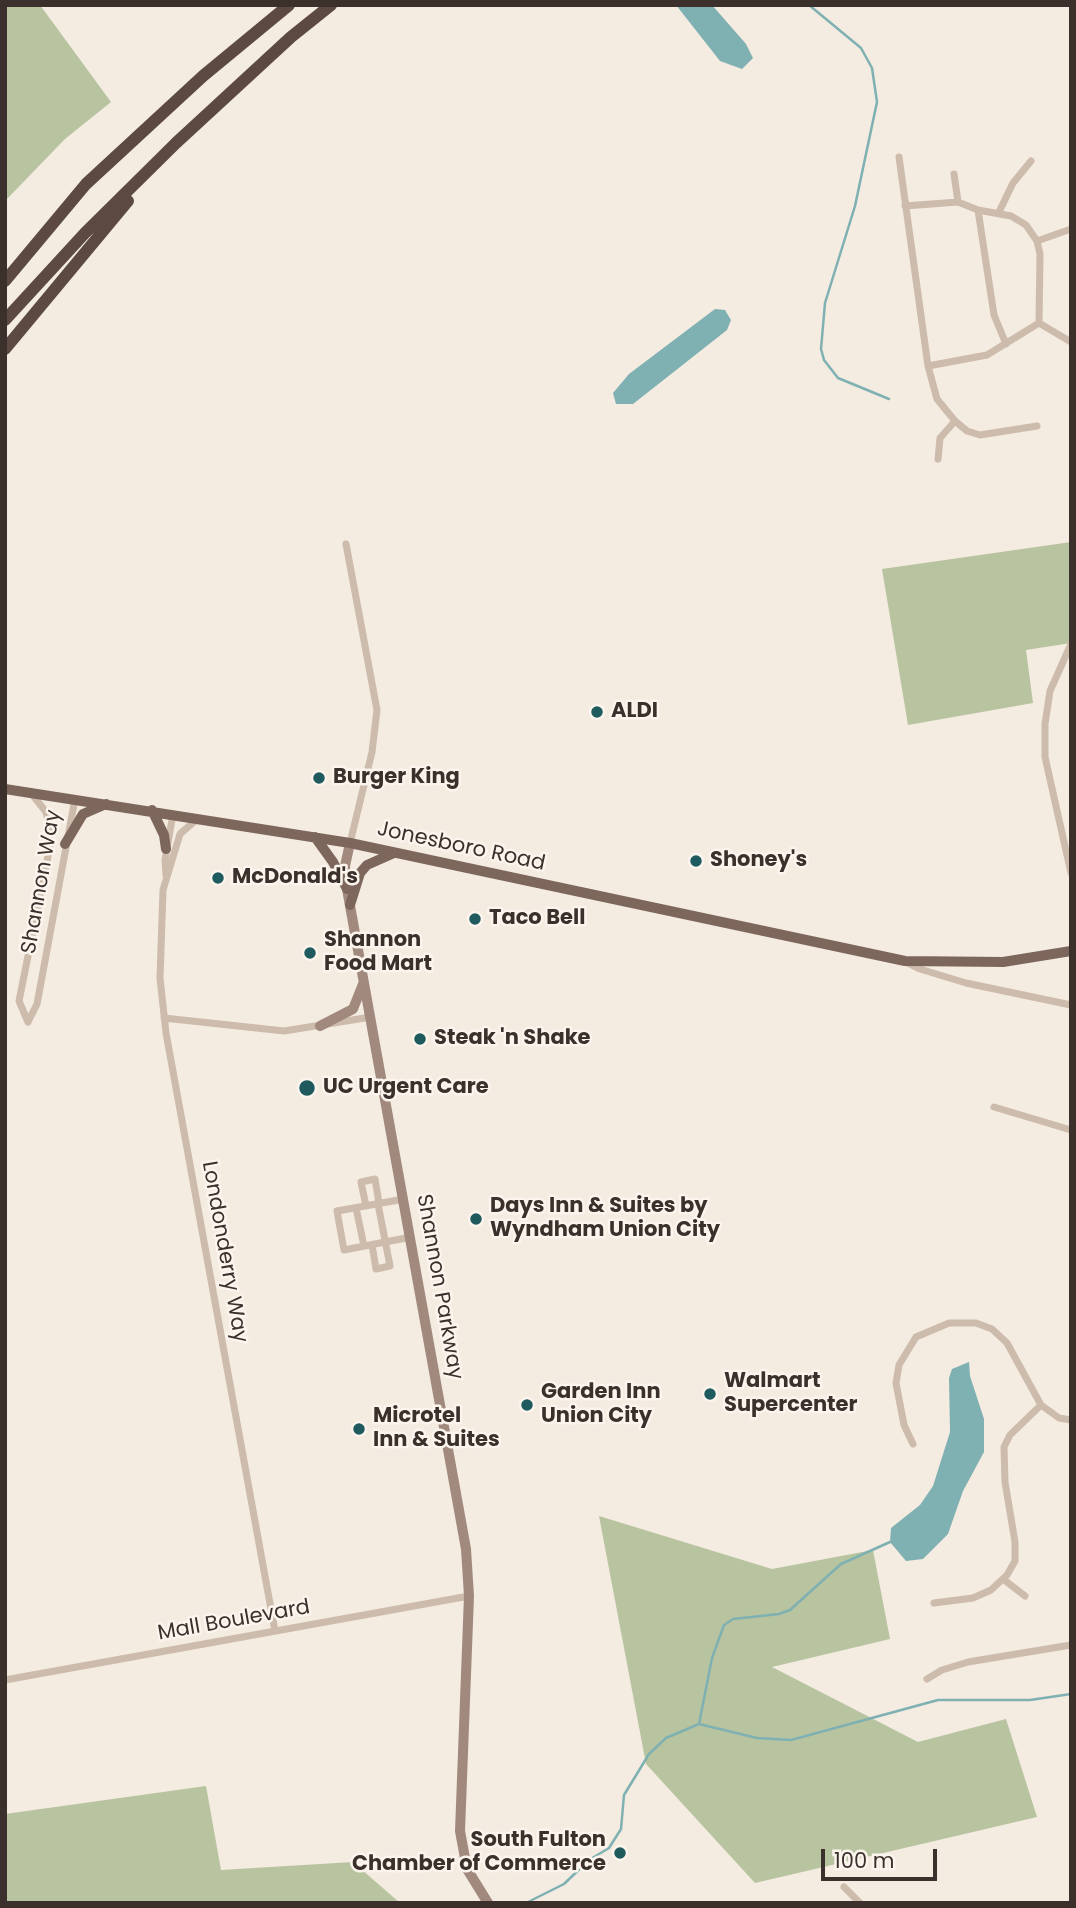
<!DOCTYPE html>
<html>
<head>
<meta charset="utf-8">
<style>
  body { margin:0 }
  #map { position:relative; width:1076px; height:1908px; overflow:hidden; background:#f4ebe1; font-family:Poppins,sans-serif }
  canvas { display:block }
  .frame { position:absolute; inset:0; border:7px solid #3b302b; pointer-events:none }
  .scale { position:absolute; left:821px; top:1849px; width:116px; height:32px; box-sizing:border-box; border:4px solid #3b302b; border-top:0; padding-left:9px; font-size:21px; line-height:24px; white-space:nowrap; color:#3b302b; -webkit-text-stroke:5px #fbf5ee; paint-order:stroke }
</style>
</head>
<body>
<div id="map">
<canvas width="1076" height="1908"></canvas>
<div class="frame"></div>
<div class="scale">100 m</div>
</div>
<script>
const c = document.querySelector('canvas').getContext('2d');
c.lineJoin = 'round';
function fillPath(path, color) {
  c.fillStyle = color;
  c.fill(path, 'evenodd');
}
function poly(rows) {
  const path = new Path2D();
  for (const r of rows) {
    path.moveTo(r[0], r[1]);
    for (let i = 2; i < r.length; i += 2) path.lineTo(r[i], r[i + 1]);
  }
  return path;
}
function trace(path, color, width, dash) {
  c.strokeStyle = color;
  c.lineWidth = width;
  c.lineCap = dash ? 'butt' : 'round';
  c.setLineDash(dash || []);
  c.stroke(path);
}
function write(font, color, halo, rows, align = 'center') {
  c.font = font + ' Poppins,sans-serif';
  c.lineWidth = 5;
  c.setLineDash([]);
  c.textBaseline = 'middle';
  c.strokeStyle = halo;
  c.fillStyle = color;
  for (const [text, x, y, turn = 0] of rows) {
    c.save();
    c.translate(x, y);
    c.rotate((+turn || 0) * Math.PI / 180);
    c.textAlign = isNaN(turn) ? turn : align;
    if (halo) c.strokeText(text, 0, 0);
    c.fillText(text, 0, 0);
    c.restore();
  }
}
fillPath(poly([
  [5,5,40,5,111,102,65,139,5,201],
  [1071,542,1071,643,1026,650,1033,703,908,725,882,569],
  [599,1516,772,1569,873,1550,890,1639,772,1667,918,1742,1006,1719,1037,1817,755,1883,646,1764],
  [206,1786,221,1870,353,1862,400,1903,5,1903,5,1814]
]), '#b8c4a0');
fillPath(poly([
  [676,5,712,5,746,44,753,58,742,69,720,61],
  [715,309,725,310,731,320,727,330,633,404,616,404,613,393,629,374],
  [969,1362,970,1376,984,1419,984,1452,963,1491,948,1534,923,1559,906,1561,890,1542,891,1528,920,1505,933,1486,950,1432,949,1378,952,1369]
]), '#7fb0b2');
trace(poly([
  [809,5,861,48,872,68,877,102,855,206,825,303,821,349,824,360,838,378,889,399],
  [699,1724,712,1658,724,1625,733,1619,779,1614,790,1610,841,1564,890,1542],
  [526,1903,564,1884,589,1860,609,1848,621,1829,624,1795,649,1754,666,1738,699,1724,757,1738,791,1740,938,1700,1030,1700,1071,1694]
]), '#7fb0b2', 2.5);
trace(poly([
  [899,157,928,366,937,399,955,421,967,431,980,435,1037,426],
  [954,174,958,202],
  [905,206,958,202,978,210,1011,216,1026,225,1037,241,1040,254,1039,323],
  [978,210,994,315,1006,344],
  [999,212,1013,183,1031,161],
  [1037,241,1071,229],
  [928,366,987,355,1039,323,1071,342],
  [938,459,940,438,955,421],
  [346,544,377,710,372,752,350,843],
  [1071,644,1050,691,1045,724,1045,757,1071,873],
  [196,820,180,834,163,890,160,978,166,1033,275,1631],
  [166,875,165,860,173,814],
  [906,962,920,969,966,983,1071,1005],
  [164,1018,284,1031,371,1017],
  [28,1022,19,1001,49,851,50,829,46,812,31,793],
  [28,1022,37,1004,75,799],
  [994,1107,1071,1130],
  [404,1199,337,1211,344,1250,411,1237],
  [366,1206,361,1182,375,1179,379,1203],
  [356,1208,364,1246],
  [372,1245,376,1269,390,1266,378,1204],
  [913,1444,904,1425,896,1383,899,1365,916,1337,949,1323,976,1323,992,1329,1007,1343,1041,1405,1059,1418,1071,1420],
  [1003,1579,1025,1596],
  [934,1603,973,1598,991,1590,1007,1575,1015,1561,1015,1542,1005,1482,1004,1447,1010,1435,1041,1405],
  [927,1679,942,1670,968,1662,1071,1645],
  [5,1680,469,1596],
  [844,1887,860,1903]
]), '#cdbbac', 7);
trace(poly([
  [350,843,345,866,347,889,466,1549,469,1596,460,1831,467,1869,488,1903],
  [320,1026,353,1009,363,984]
]), '#a18a7d', 10);
trace(poly([
  [5,789,350,843,905,961,1003,962,1071,951],
  [152,810,164,835,166,849],
  [315,837,333,862,347,889],
  [65,844,83,814,106,804],
  [350,905,360,873,367,865,394,853]
]), '#7d675c', 10);
trace(poly([
  [5,281,86,184,203,76,289,5],
  [5,320,85,233,176,143,291,37,331,5],
  [5,349,128,201]
]), '#5c4a42', 12);
for (const [x, y, r, color] of [
  [597,712,7,"#1f5a5e"],
  [319,778,7,"#1f5a5e"],
  [696,861,7,"#1f5a5e"],
  [218,878,7,"#1f5a5e"],
  [475,919,7,"#1f5a5e"],
  [310,953,7,"#1f5a5e"],
  [420,1039,7,"#1f5a5e"],
  [307,1088,9,"#1f5a5e"],
  [476,1219,7,"#1f5a5e"],
  [710,1394,7,"#1f5a5e"],
  [527,1405,7,"#1f5a5e"],
  [359,1429,7,"#1f5a5e"],
  [620,1853,7,"#1f5a5e"]
]) {
  const dot = new Path2D();
  dot.arc(x, y, r, 0, 2 * Math.PI);
  c.fillStyle = color;
  c.fill(dot);
  trace(dot, '#fbf5ee', 2.5);
}
write('bold 21px', '#3b302b', '#fbf5ee', [
  ["ALDI",611,712],
  ["Burger King",333,778],
  ["Shoney's",710,861],
  ["McDonald's",232,878],
  ["Taco Bell",489,919],
  ["Shannon",324,941],
  ["Food Mart",324,965],
  ["Steak 'n Shake",434,1039],
  ["UC Urgent Care",323,1088],
  ["Days Inn & Suites by",490,1207],
  ["Wyndham Union City",490,1231],
  ["Walmart",724,1382],
  ["Supercenter",724,1406],
  ["Garden Inn",541,1393],
  ["Union City",541,1417],
  ["Microtel",373,1417],
  ["Inn & Suites",373,1441],
  ["South Fulton",606,1841,"right"],
  ["Chamber of Commerce",606,1865,"right"]
], 'left');
write('21px', '#3b302b', '#fbf5ee', [
  ["Jonesboro Road",461,847,12],
  ["Shannon Way",42,882,-80],
  ["Londonderry Way",224,1252,80],
  ["Shannon Parkway",439,1287,80],
  ["Mall Boulevard",234,1621,-10]
]);
</script>
</body>
</html>
